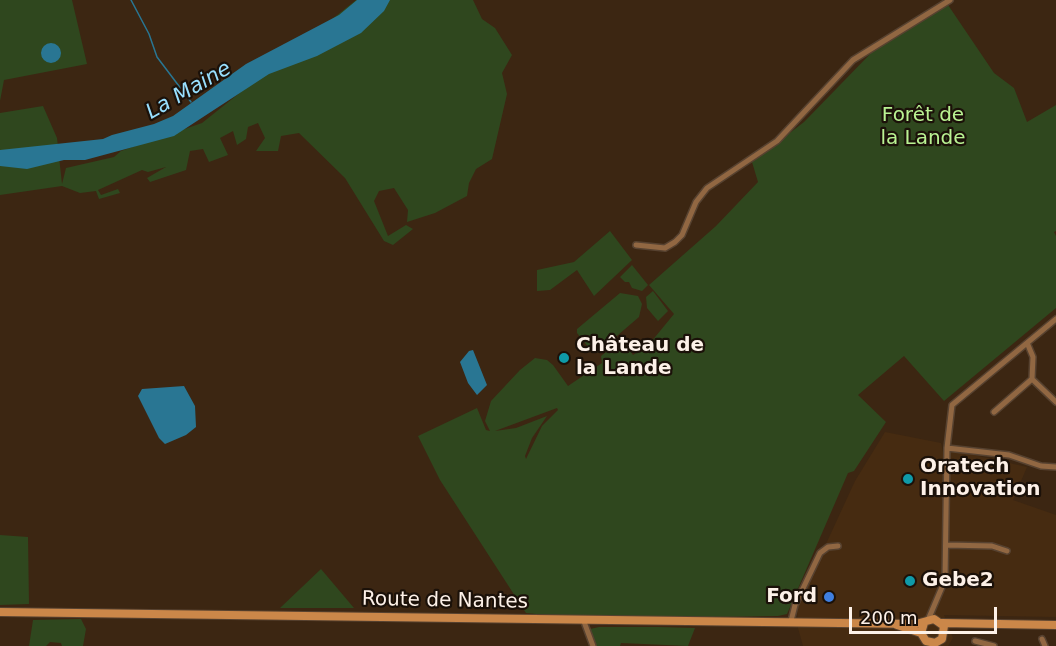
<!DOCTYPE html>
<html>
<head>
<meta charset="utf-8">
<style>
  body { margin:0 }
  #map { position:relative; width:1056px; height:646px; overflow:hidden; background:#3c2612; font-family:"DejaVu Sans",sans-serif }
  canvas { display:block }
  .scale { position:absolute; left:849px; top:607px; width:148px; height:27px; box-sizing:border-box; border:3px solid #fdf1e8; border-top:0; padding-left:8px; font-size:18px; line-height:21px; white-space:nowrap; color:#fdf1e8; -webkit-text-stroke:4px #1b1109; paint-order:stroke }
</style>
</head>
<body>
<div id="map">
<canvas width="1056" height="646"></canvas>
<div class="scale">200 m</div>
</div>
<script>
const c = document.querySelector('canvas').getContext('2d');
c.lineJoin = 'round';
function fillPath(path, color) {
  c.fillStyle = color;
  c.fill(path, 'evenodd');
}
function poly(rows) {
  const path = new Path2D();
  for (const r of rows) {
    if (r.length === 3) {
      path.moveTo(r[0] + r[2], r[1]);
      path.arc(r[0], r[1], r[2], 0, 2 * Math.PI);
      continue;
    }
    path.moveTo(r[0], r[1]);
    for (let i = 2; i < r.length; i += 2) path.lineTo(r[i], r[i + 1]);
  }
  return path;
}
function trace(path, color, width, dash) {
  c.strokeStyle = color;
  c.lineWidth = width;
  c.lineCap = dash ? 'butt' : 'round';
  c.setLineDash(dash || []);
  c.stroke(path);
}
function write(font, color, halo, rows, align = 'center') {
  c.font = font + ' "DejaVu Sans",sans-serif';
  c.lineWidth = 4.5;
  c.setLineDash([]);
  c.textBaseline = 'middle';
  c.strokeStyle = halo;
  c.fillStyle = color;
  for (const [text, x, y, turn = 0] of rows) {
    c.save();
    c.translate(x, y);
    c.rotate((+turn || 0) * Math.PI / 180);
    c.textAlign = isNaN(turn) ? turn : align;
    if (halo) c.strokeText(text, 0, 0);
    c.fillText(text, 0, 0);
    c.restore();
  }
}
fillPath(poly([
  [885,432,941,443,943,452,965,453,1027,467,1013,500,1056,515,1056,617,944,615,953,638,948,646,803,646,798,628,797,607,855,481]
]), '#462b11');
fillPath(poly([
  [0,0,72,0,87,64,4,80,0,101],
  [356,0,473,0,482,19,495,28,512,55,502,73,507,94,492,159,476,169,469,183,467,196,435,213,407,222,408,210,394,188,379,191,374,201,388,236,406,225,413,229,393,245,384,241,345,178,299,133,281,136,278,151,256,151,265,138,258,123,248,127,246,139,237,145,233,131,220,138,228,155,209,162,203,149,190,151,186,170,150,182,147,178,166,167,148,172,142,170,98,190,101,195,118,189,120,193,99,199,96,191,80,193,62,186,0,195,0,113,43,106,57,138,62,184,66,168,114,157,121,151,202,123],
  [946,2,994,73,1014,88,1027,122,1056,105,1056,231,1054,232,1056,236,1056,308,944,401,904,356,858,395,886,422,854,471,848,473,787,614,778,616,583,619,526,613,440,480,418,436,477,408,486,430,490,431,485,421,491,401,520,370,535,358,547,360,553,365,568,386,602,363,601,356,620,341,623,341,633,355,651,342,674,314,649,285,716,226,758,182,752,162,804,122,873,51],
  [557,408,558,410,542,426,526,459,525,456,532,438,547,416,516,428,495,431],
  [610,231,632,260,594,296,577,270,550,290,537,291,537,270,574,262],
  [632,265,648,285,642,291,632,288,629,282,625,282,620,277],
  [653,291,668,311,658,321,647,308,646,297],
  [620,293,638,296,642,304,639,317,597,353,593,353,577,333,577,329],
  [0,535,28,537,29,604,0,605],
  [321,569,354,608,280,608],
  [81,619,86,629,83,646,62,646,61,643,50,642,46,646,29,646,33,620],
  [599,627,659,627,695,628,688,646,621,643,620,646,597,646,590,629]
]), '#2f471e');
fillPath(poly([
  [357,0,390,0,384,11,361,33,317,56,269,74,174,136,85,160,64,160,27,169,0,166,0,150,103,139,112,135,154,124,173,116,246,64,339,15],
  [51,53,10],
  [473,350,487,385,477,395,468,383,460,362,469,351],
  [184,386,195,406,196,427,186,435,165,444,159,438,138,396,142,389]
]), '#297693');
trace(poly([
  [131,0,149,34,157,57,191,102]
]), '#297693', 1.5);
const minor = poly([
  [636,245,665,248,675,242,682,235,696,202,707,188,777,141,853,60,950,0],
  [1028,345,1033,357,1032,379,1056,402],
  [994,412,1032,379],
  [947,448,1009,455,1041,466,1056,467],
  [946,545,992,546,1007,551],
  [583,619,593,646],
  [928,620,945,580,947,448,952,405,1056,319],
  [791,621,795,605,820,553,828,547,838,546],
  [1042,639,1045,646],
  [975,641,994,646]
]);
const secondary = poly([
  [0,612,916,624,934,619,944,626,942,639,935,643,926,641,921,633,924,623],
  [942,623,1056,625],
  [897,625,921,633]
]);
trace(minor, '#574230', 8);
trace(secondary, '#574230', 10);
trace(minor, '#916742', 5);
trace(secondary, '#cb8749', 8);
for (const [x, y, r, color] of [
  [564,358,6,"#0f9aa8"],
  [908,479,6,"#0f9aa8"],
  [910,581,6,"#0f9aa8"],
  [829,597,6,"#3f7fe0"]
]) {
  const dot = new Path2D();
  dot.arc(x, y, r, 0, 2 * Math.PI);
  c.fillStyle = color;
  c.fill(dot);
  trace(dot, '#1b1109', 2);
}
write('20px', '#b9f292', '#1b1109', [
  ["Forêt de",923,116],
  ["la Lande",923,139]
]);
write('bold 20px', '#fdf1e8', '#1b1109', [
  ["Château de",576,346],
  ["la Lande",576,369],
  ["Oratech",920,467],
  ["Innovation",920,490],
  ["Gebe2",922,581],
  ["Ford",817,597,"right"]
], 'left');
write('20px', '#fdf1e8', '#1b1109', [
  ["Route de Nantes",445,601,1]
]);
write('italic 21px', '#98dffe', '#1b1109', [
  ["La Maine",189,91,-30]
]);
</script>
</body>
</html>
